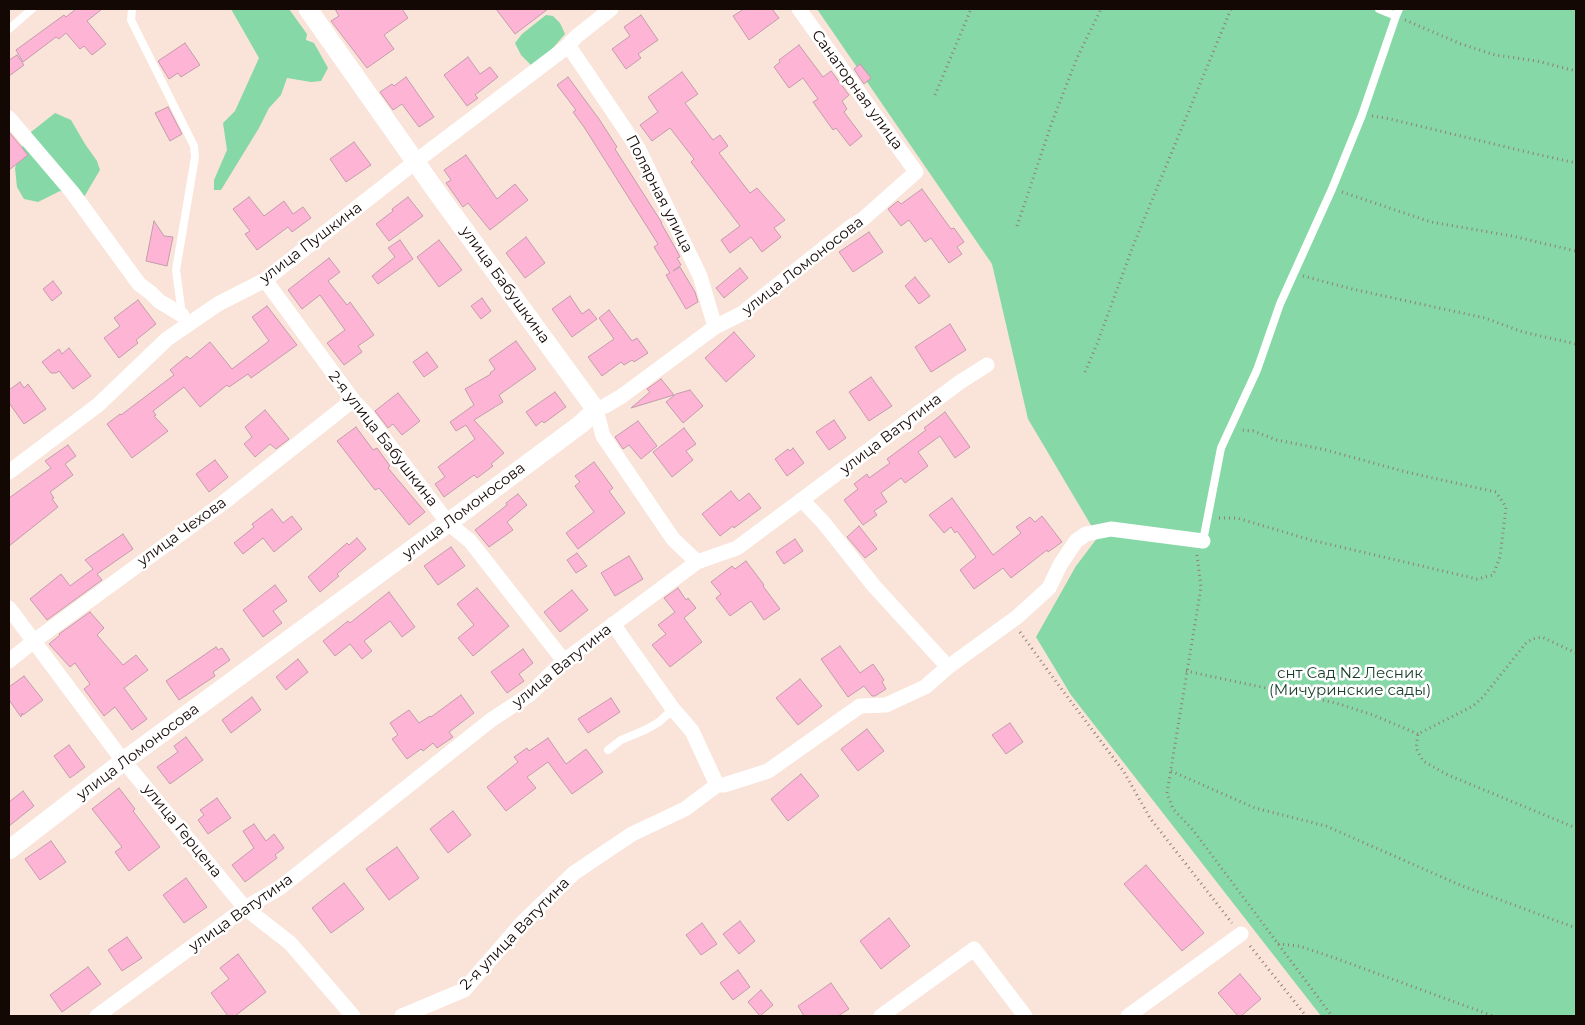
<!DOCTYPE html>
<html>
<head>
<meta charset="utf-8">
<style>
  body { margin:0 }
  #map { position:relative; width:1585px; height:1025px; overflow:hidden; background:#fae3d8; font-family:Montserrat,sans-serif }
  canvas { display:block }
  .frame { position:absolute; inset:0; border:10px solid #140804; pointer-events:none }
</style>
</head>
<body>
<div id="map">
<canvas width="1585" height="1025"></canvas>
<div class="frame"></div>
</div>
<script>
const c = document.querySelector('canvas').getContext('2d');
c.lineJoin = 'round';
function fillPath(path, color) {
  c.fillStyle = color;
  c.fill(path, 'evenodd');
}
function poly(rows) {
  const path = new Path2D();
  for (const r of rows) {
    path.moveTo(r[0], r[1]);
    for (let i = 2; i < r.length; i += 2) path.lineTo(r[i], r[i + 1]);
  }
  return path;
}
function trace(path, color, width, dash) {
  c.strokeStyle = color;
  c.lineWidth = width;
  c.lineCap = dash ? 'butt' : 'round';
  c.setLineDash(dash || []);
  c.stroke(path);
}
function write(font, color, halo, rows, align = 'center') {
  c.font = font + ' Montserrat,sans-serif';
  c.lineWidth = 5;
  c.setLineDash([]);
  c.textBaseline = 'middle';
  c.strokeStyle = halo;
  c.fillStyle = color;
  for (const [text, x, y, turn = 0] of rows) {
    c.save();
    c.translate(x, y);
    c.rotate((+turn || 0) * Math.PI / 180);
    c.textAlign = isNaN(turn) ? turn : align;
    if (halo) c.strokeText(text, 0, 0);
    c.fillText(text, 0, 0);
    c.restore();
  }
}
fillPath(poly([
  [231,9,289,9,307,34,306,40,314,43,328,68,321,81,311,82,287,78,281,95,269,108,259,128,221,190,214,190,214,180,227,150,223,123,235,111,259,58],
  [817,9,1576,9,1576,1016,1321,1016,1071,695,1036,637,1076,566,1098,537,1028,419,992,264],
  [546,15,553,16,560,23,565,34,546,56,532,66,521,55,515,43,522,34],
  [55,113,71,120,85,144,97,161,100,170,84,197,60,191,38,202,24,199,17,187,15,168,26,136]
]), '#86d8a7');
const building = poly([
  [76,9,102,9,87,21,106,44,92,55,84,46,80,49,66,33,59,39,56,37,23,62,16,50,64,15,66,17,76,9],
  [335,9,402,9,408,18,384,35,394,49,367,68,331,21,339,16,335,9],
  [496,9,548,9,515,34,496,9],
  [744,9,772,9,779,18,749,40,733,16,744,9],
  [641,15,658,40,638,54,641,58,626,69,612,49,630,36,624,27,641,15],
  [185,43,200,65,181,77,178,73,169,79,158,61,185,43],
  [799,45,823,77,831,71,849,95,842,101,847,109,844,112,862,136,850,146,836,128,833,130,813,102,818,99,803,78,789,88,774,67,780,62,779,60,799,45],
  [17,55,24,65,9,76,9,60,17,55],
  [468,57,480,74,490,67,498,77,475,95,478,98,467,106,444,75,468,57],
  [860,64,871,78,864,84,854,69,860,64],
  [682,72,698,94,685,103,713,140,720,135,728,146,719,153,750,193,757,188,785,220,774,228,781,237,762,252,751,237,730,253,721,240,740,226,691,162,694,159,670,128,652,141,640,125,658,112,648,97,682,72],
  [406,77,434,117,419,127,402,104,393,110,380,92,392,84,394,86,406,77],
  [568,77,599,119,617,147,615,149,662,223,661,223,677,251,680,257,677,258,681,265,673,271,680,267,695,292,698,302,686,309,666,275,670,273,654,247,658,244,584,127,573,112,576,110,557,85,568,77],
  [168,107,182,134,170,141,155,113,168,107],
  [9,132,28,155,9,170,9,132],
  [354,142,371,165,346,182,330,159,354,142],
  [466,155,497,199,515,184,528,200,490,230,468,203,463,207,446,183,451,180,444,170,466,155],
  [922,189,951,229,954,228,964,242,957,247,962,254,949,263,931,238,925,242,909,220,901,226,888,209,898,201,901,204,922,189],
  [249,197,264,216,284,201,293,214,303,207,311,218,292,232,288,227,257,250,245,234,250,231,233,209,249,197],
  [408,197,423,216,389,241,376,224,393,211,392,209,408,197],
  [154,221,164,236,173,237,167,266,146,261,154,221],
  [869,232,883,252,853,272,839,252,869,232],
  [526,237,545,263,525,278,506,253,526,237],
  [400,240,413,259,378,284,372,276,395,257,388,248,400,240],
  [439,240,462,270,439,287,417,257,439,240],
  [329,258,340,272,328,281,347,305,350,302,374,335,358,346,362,352,344,365,327,343,345,330,320,295,302,309,288,290,329,258],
  [740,268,748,278,724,298,716,288,740,268],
  [915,277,930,296,919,304,905,286,915,277],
  [53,281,62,293,52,301,43,289,53,281],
  [570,296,582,314,589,309,597,319,572,337,552,309,570,296],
  [482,298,491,311,481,319,471,306,482,298],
  [138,300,156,324,136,340,138,343,119,358,104,338,120,326,114,318,138,300],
  [267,306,297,345,251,378,248,374,229,387,227,385,200,407,184,387,153,411,156,415,154,416,168,431,132,458,107,424,120,414,121,415,174,375,170,370,187,356,190,359,210,342,232,369,269,341,252,317,267,306],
  [609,310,632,341,637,338,648,353,634,362,632,360,624,365,621,362,602,376,588,357,614,339,599,318,609,310],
  [950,324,966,350,931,372,915,347,950,324],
  [734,332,755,356,726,382,705,358,734,332],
  [516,341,536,369,499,395,503,402,474,420,504,453,491,464,493,466,477,478,474,475,444,497,435,484,445,477,438,467,475,439,466,425,456,431,450,422,474,405,465,389,491,374,490,373,495,369,489,360,516,341],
  [69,348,91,376,73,389,59,371,56,373,51,373,42,362,59,349,62,354,69,348],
  [427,352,438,367,424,377,413,362,427,352],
  [871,377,892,406,869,421,849,392,871,377],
  [661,379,674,395,631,408,650,392,647,389,661,379],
  [20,382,24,388,28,384,46,409,24,424,9,403,9,390,20,382],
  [690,390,703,406,683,423,666,402,676,394,690,390],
  [555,392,566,407,544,423,542,421,536,426,526,412,555,392],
  [398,393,420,421,402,435,393,424,388,428,375,411,398,393],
  [265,410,289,439,276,449,270,444,255,457,244,444,252,437,245,427,265,410],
  [945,412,970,447,955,458,940,436,918,452,928,466,905,483,901,478,881,493,887,502,874,511,877,515,863,525,844,500,858,489,854,484,867,474,869,478,890,463,887,459,926,430,924,428,945,412],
  [834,420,846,438,829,450,816,432,834,420],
  [638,421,657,446,641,459,629,445,623,449,615,437,638,421],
  [356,427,373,450,377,448,390,466,388,468,425,512,409,525,379,488,375,490,337,441,356,427],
  [684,428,696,444,686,451,693,460,672,477,653,452,684,428],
  [68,445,76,456,65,464,73,475,50,492,54,498,52,499,58,507,9,546,9,498,51,468,45,461,68,445],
  [793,448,804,463,787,476,775,459,788,449,790,451,793,448],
  [215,460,228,477,209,492,196,474,215,460],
  [594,462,613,488,609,491,625,513,578,549,566,533,594,512,575,486,580,482,575,476,594,462],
  [731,491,739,501,749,493,761,508,734,528,733,526,720,536,702,514,731,491],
  [518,494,527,505,507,522,513,530,489,547,475,530,507,505,506,503,518,494],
  [952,498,993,555,1021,533,1016,527,1030,517,1035,522,1042,516,1062,542,1048,552,1047,550,1011,578,1003,568,974,589,960,570,976,557,957,531,955,533,951,527,944,533,929,515,952,498],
  [272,509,283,523,292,516,302,529,274,552,263,538,243,554,234,543,254,527,252,524,272,509],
  [859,526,877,549,865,558,847,537,859,526],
  [123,534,133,549,97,574,102,580,47,620,30,599,61,574,70,586,93,569,85,560,123,534],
  [357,538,366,549,337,574,339,576,320,592,308,577,347,543,349,545,357,538],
  [795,539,803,551,784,564,776,552,795,539],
  [451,547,465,566,438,585,424,566,451,547],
  [577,553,587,566,576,573,567,560,577,553],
  [629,556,643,579,615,596,601,573,629,556],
  [746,561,764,585,763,586,780,609,764,620,751,601,730,616,716,598,721,594,711,582,732,566,735,569,746,561],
  [275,585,287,601,273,611,282,623,263,637,243,610,275,585],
  [477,588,509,626,473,656,458,638,474,625,457,604,477,588],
  [678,588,686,600,688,598,696,608,684,618,702,642,670,667,652,645,666,634,658,625,675,612,664,598,678,588],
  [572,590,588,610,560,632,544,612,572,590],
  [389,592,415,627,402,637,390,621,364,641,372,651,362,659,350,644,335,656,323,641,348,621,350,623,389,592],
  [90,612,104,628,97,635,123,665,136,655,148,670,124,688,147,719,132,730,115,707,104,716,84,689,90,684,75,663,70,667,49,644,60,635,59,634,90,612],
  [840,646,860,673,873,664,884,680,882,682,886,689,875,696,872,696,864,686,848,697,821,659,840,646],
  [216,647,218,650,222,648,230,660,213,672,215,676,179,700,166,681,216,647],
  [523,649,533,663,519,674,524,681,507,693,491,672,523,649],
  [298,659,308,672,286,690,276,677,298,659],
  [24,676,43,700,23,715,22,713,21,717,9,700,9,687,24,676],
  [800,679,822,706,798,725,776,698,800,679],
  [461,695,474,713,449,732,453,737,437,748,433,743,423,751,421,749,407,759,392,739,398,735,390,723,409,710,419,723,430,716,431,717,461,695],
  [252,697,261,710,231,733,222,720,252,697],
  [611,698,620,712,588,733,578,719,611,698],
  [1010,723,1023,742,1006,754,992,735,1010,723],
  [867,729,884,751,858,771,841,749,867,729],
  [186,737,203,760,170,784,157,767,178,752,174,746,186,737],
  [548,738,566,764,586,749,603,772,572,794,548,762,527,777,536,788,506,811,487,787,518,762,514,757,527,748,529,751,548,738],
  [69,745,85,767,70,778,54,756,69,745],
  [801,774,819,796,788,821,771,799,801,774],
  [119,788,135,809,133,811,160,847,129,871,115,852,122,847,92,809,119,788],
  [23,791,34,806,9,826,9,802,23,791],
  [217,798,231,818,208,834,198,820,204,815,200,810,217,798],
  [453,811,471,835,448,853,430,829,453,811],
  [254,824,266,841,274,834,284,848,275,855,277,858,245,882,232,865,254,848,243,831,254,824],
  [51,841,66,862,40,880,25,859,51,841],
  [397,847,419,878,389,900,366,869,397,847],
  [1146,865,1204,933,1182,951,1124,884,1146,865],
  [186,878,207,907,184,923,163,895,186,878],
  [344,883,364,909,331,933,312,908,344,883],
  [889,918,910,946,881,969,860,941,889,918],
  [740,921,755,941,739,954,723,934,740,921],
  [702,923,717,944,701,955,686,935,702,923],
  [127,937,142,958,122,971,108,950,127,937],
  [238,954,266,992,235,1016,228,1016,211,993,229,979,220,968,238,954],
  [88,967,101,984,62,1012,50,995,88,967],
  [738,970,750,987,733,1000,720,983,738,970],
  [1240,974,1261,999,1241,1016,1238,1016,1218,993,1240,974],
  [831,983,849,1009,838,1016,804,1016,798,1006,831,983],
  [761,990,773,1005,760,1016,748,1002,761,990]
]);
fillPath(building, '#feb4d4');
trace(building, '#c29cac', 1);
trace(poly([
  [1405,20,1461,44,1495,55,1537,61,1576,71],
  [935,95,971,9],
  [1372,116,1386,118,1527,152,1576,163],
  [1342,192,1431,222,1512,236,1576,251],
  [1017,226,1052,122,1077,58,1101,9],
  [1303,276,1352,289,1485,318,1523,332,1576,344],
  [1085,372,1097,344,1133,246,1231,9],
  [1219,518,1237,518,1311,540,1477,579,1493,575,1500,557,1506,507,1496,492,1406,472,1326,450,1277,440,1253,431,1240,430],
  [1197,555,1201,587,1167,793,1173,809,1193,830,1332,1016],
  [1020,632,1054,679,1124,772,1150,818,1232,923],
  [1576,653,1542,637,1532,639,1526,643,1483,697,1473,706,1418,734,1416,748,1423,761,1448,775,1576,828],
  [1186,671,1336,703,1373,715,1418,734],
  [1171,771,1255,808,1326,826,1460,885,1576,928],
  [1278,944,1299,946,1332,957,1493,1016],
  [1250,946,1306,1016]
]), '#917f77', 3, [1, 4]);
trace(poly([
  [132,9,131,20,194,146,195,157,176,270,182,315],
  [1379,9,1396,16],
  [9,29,32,9],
  [1203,541,1221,448,1257,370,1280,304,1332,189,1362,115,1396,16,1399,9],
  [608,750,621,740,645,730,659,722,673,709]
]), '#fff', 8);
trace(poly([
  [568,45,639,150,700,276,715,327],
  [9,118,72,192,139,284,151,293,159,301,182,315],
  [265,280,353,400,366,414,448,523,470,541,564,661],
  [9,472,98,405,167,339,218,304,265,280,415,162,564,49,577,36,611,9],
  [802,500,823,522,874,586,948,667],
  [697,562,673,539,603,436,596,410,605,406,622,396,715,327,741,314,849,228,863,219,916,172,799,9],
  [9,608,118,754,245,908,290,943,353,1016],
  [613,624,673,709,692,731,717,785],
  [9,661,34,641,223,503,353,400],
  [97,1016,245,908,281,887,491,720,529,695,564,661,697,562,737,548,960,382,987,365],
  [402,1016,464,990,522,923,574,873,632,834,685,809,717,785,724,785,768,771,860,706,886,705,925,687,948,667,1017,617,1049,588,1060,565,1076,541,1086,534,1111,529,1203,541],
  [881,1016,974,949,1025,1016],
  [1128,1016,1241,934]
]), '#fff', 15);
trace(poly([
  [9,850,125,760,448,523,581,424,596,410,436,191,308,9]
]), '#fff', 19);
write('15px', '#140804', '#fff', [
  ["Санаторная улица",857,90,54],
  ["Полярная улица",659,194,63],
  ["улица Пушкина",311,243,-37],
  ["улица Ломоносова",803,266,-38],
  ["улица Бабушкина",505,285,54],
  ["улица Ватутина",891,434,-37],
  ["2-я улица Бабушкина",383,439,52],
  ["улица Ломоносова",464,511,-37],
  ["улица Чехова",182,532,-36],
  ["улица Ватутина",562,666,-39],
  ["улица Ломоносова",138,752,-37],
  ["улица Герцена",182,831,51],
  ["улица Ватутина",241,913,-35],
  ["2-я улица Ватутина",515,934,-46]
]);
write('15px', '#173e28', '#fff', [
  ["снт Сад N2 Лесник",1350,674],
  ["(Мичуринские сады)",1350,691]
]);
</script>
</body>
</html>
